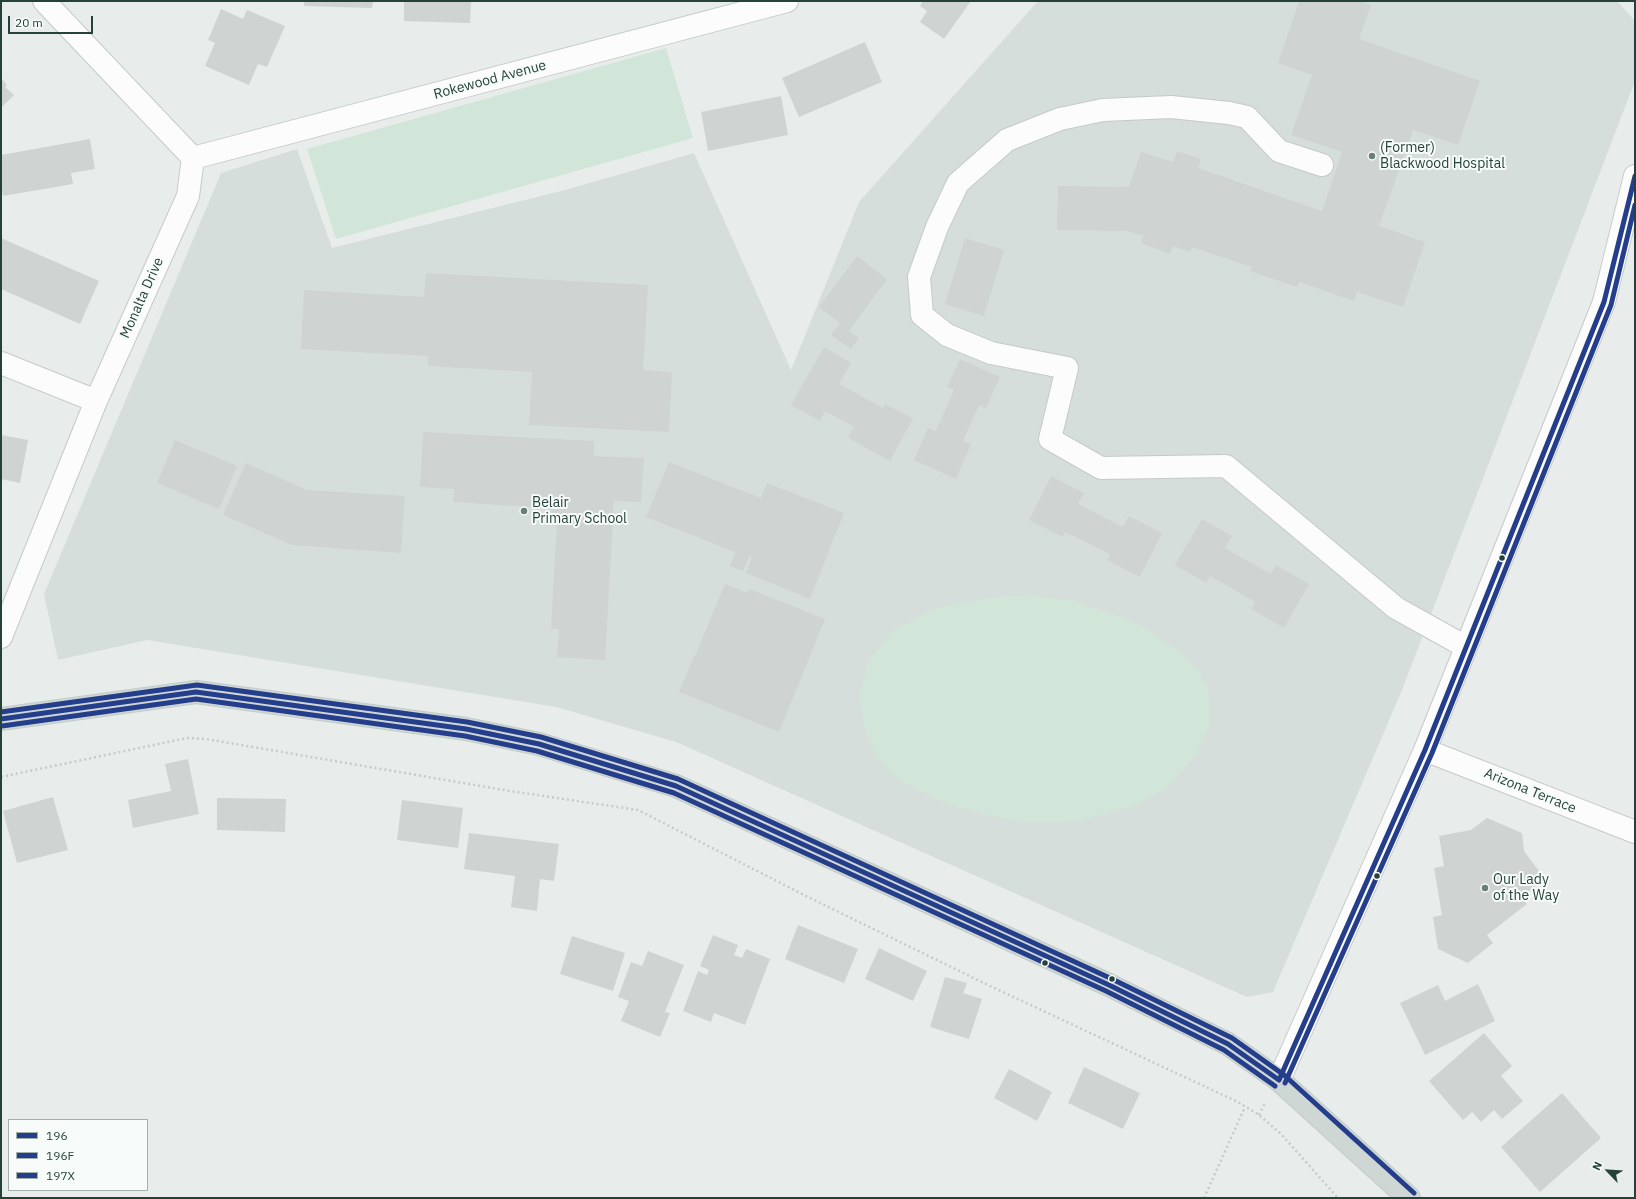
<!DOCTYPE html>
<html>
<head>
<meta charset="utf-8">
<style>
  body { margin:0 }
  #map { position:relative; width:1636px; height:1199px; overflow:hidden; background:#e8edeb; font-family:"IBM Plex Sans",sans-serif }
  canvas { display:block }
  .frame { position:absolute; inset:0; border:2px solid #24423a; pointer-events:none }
  .legend { position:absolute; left:8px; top:1119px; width:140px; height:72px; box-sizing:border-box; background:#f7fbf9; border:1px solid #a3b1ad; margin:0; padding:5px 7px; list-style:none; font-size:12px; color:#24423a }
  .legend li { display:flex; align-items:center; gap:8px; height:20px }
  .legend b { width:20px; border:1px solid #a3b1ad }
  .north { position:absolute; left:1588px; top:1151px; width:40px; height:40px; -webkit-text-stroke:3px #f7fbf9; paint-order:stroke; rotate:295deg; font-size:11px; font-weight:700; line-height:16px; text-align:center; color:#24423a }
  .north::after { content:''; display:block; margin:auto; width:14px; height:18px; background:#24423a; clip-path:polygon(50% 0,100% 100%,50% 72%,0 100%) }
  .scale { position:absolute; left:8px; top:16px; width:85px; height:18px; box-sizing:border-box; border:2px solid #24423a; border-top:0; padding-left:5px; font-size:12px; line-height:14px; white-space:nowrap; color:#24423a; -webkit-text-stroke:3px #f7fbf9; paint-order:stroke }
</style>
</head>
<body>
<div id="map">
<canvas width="1636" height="1199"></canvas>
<div class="frame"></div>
<ul class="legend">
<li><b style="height:5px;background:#243e8c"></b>196</li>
<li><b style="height:5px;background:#243e8c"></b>196F</li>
<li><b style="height:5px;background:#243e8c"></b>197X</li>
</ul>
<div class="north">N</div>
<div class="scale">20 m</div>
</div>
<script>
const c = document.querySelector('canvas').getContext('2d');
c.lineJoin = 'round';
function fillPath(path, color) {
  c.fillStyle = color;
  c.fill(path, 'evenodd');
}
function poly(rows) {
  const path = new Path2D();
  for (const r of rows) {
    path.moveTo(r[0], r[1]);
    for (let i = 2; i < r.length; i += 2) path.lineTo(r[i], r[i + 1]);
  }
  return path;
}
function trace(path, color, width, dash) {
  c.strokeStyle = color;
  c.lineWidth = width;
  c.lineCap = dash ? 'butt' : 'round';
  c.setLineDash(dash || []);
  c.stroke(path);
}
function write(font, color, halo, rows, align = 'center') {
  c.font = font + ' "IBM Plex Sans",sans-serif';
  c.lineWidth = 4;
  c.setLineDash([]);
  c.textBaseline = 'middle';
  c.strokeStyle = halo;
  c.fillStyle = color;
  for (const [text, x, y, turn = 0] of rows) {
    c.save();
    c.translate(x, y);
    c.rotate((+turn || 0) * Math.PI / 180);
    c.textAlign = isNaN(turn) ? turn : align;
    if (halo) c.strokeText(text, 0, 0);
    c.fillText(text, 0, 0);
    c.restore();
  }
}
fillPath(poly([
  [1038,1,1617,1,1635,21,1635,81,1402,690,1273,992,1247,997,676,742,556,707,147,640,58,660,44,594,221,173,297,149,332,248,565,190,694,153,791,370,859,202]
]), '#d6dedb');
fillPath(poly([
  [666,48,693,138,336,239,307,149],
  [1031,596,1071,600,1109,613,1145,628,1182,654,1200,672,1209,694,1210,723,1197,754,1167,787,1132,807,1078,821,1024,822,983,814,943,802,900,781,877,757,866,733,859,697,869,661,893,631,936,608,989,598]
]), '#d1e6d8');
fillPath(poly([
  [304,1,373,1,372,8,304,6],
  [404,1,471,1,470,23,404,21],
  [923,1,971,1,944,39,920,22,927,11,920,6],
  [1299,1,1358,1,1371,5,1359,39,1480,81,1458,145,1413,130,1379,226,1425,242,1403,307,1357,292,1354,301,1299,282,1297,287,1249,271,1252,267,1192,247,1190,252,1173,246,1170,254,1141,243,1143,236,1128,231,1057,230,1058,186,1129,187,1141,152,1173,162,1177,151,1201,159,1198,168,1322,211,1342,152,1291,135,1312,75,1278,63],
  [221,9,243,19,247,10,285,26,267,67,258,64,249,85,205,66,215,43,208,40],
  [865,42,882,82,799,117,782,78],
  [1,78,7,85,5,87,14,95,1,108],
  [781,96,788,135,708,151,701,112],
  [90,139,95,169,71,173,73,184,3,196,1,184,1,155],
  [1,238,99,281,80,324,1,289],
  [965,238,1004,250,984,316,945,304],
  [857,256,887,279,849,331,859,338,851,349,831,335,840,323,819,307],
  [426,273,648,285,643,370,672,372,669,432,529,425,532,372,428,366,428,356,301,349,304,290,424,297],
  [824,347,851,363,839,384,883,408,885,404,913,418,890,461,848,438,854,427,825,411,820,421,791,405],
  [960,359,1000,377,986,408,979,405,963,441,971,444,956,479,914,460,928,428,936,431,954,390,947,387],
  [423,432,594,441,594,456,644,458,641,502,614,501,605,660,557,657,559,629,551,629,557,518,548,508,453,502,454,489,420,487],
  [1,435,28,440,20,483,1,479],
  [175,440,237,466,219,509,157,483],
  [669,462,761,498,767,483,844,513,810,599,746,573,752,557,749,556,743,571,730,566,735,552,646,517],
  [246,463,307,490,405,496,401,553,292,545,223,515],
  [1051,476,1084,493,1078,504,1123,527,1129,516,1162,533,1140,577,1107,560,1110,554,1065,532,1063,537,1029,520],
  [1202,519,1232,536,1225,548,1271,574,1276,565,1309,584,1284,628,1251,609,1255,602,1210,576,1206,583,1175,565],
  [725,584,748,593,749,589,825,619,779,732,679,692,694,656,695,656],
  [188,759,199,814,133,828,128,800,171,791,165,764],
  [53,797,68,850,17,863,3,811],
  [217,798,286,799,285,832,217,830],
  [402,800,463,808,458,848,397,840],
  [1487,818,1522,833,1524,851,1545,879,1521,897,1527,904,1487,935,1493,943,1468,963,1438,949,1433,917,1442,915,1434,868,1444,866,1439,836,1471,830],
  [469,833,559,844,554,881,540,879,537,911,511,907,515,876,464,869],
  [798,925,858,949,844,983,785,959],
  [713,935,738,945,734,955,742,958,746,949,770,959,745,1025,714,1013,711,1022,683,1011,698,971,707,975,709,970,700,966],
  [572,936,625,953,613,991,560,974],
  [879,948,927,971,913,1001,865,979],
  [648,951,684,965,665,1012,670,1013,660,1037,621,1021,629,1001,618,997,631,962,642,966],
  [945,977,967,983,963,993,982,999,969,1039,930,1027],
  [1478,984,1495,1021,1425,1055,1400,1003,1438,985,1445,1001],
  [1484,1033,1512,1066,1501,1076,1523,1101,1502,1119,1494,1110,1481,1122,1472,1112,1463,1120,1429,1081],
  [1084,1067,1140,1093,1123,1129,1068,1103],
  [1009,1069,1052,1092,1037,1121,994,1098],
  [1562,1093,1601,1138,1540,1192,1501,1147]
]), '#cfd4d2');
const minor = poly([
  [193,158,787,1],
  [1322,165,1279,151,1247,117,1229,113,1171,107,1103,110,1060,119,1007,140,958,183,937,227,919,277,922,315,947,335,991,353,1067,368,1050,439,1101,468,1226,466,1396,608,1466,647],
  [1,363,96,401],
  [1,637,96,401,188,196,193,158,44,1],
  [1425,750,1635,832],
  [1279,1080,1425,750,1604,302,1635,176]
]);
const major = poly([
  [1,719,196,692,466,729,539,744,676,786,1109,985,1228,1044,1279,1080,1409,1198]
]);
trace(minor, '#c5cac8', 24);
trace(major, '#c3ccc9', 24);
trace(poly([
  [1,777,187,738,206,739,510,791,638,810,806,896,990,986,1238,1102,1259,1115,1281,1134,1338,1198],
  [1259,1115,1265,1103],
  [1204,1198,1245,1107]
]), '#c3ccca', 2.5, [2, 3]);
trace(minor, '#fcfcfc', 22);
trace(major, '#cfd7d5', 22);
trace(poly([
  [1,719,196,692,466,729,539,744,676,786,1109,985,1228,1044,1279,1080],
  [1279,1080,1425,750,1604,302,1635,176]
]), '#243e8c', 5);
trace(poly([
  [2,726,196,699,465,736,537,751,674,793,1106,991,1224,1050,1275,1086],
  [1285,1083,1432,753,1611,305,1635,205]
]), '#243e8c', 5);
trace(poly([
  [1,712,197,685,467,722,541,737,678,779,1112,979,1232,1038,1284,1075,1414,1193]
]), '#243e8c', 5);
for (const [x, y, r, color] of [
  [1372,156,4,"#697e78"],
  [524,511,4,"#697e78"],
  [1502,558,3.5,"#24423a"],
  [1377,876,3.5,"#24423a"],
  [1485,888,4,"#697e78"],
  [1045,963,3.5,"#24423a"],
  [1112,979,3.5,"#24423a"]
]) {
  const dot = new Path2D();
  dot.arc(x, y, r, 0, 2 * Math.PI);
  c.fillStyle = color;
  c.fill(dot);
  trace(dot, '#f7fbf9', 1.5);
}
write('14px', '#24423a', '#f7fbf9', [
  ["Rokewood Avenue",490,80,-15],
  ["Monalta Drive",142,298,-66],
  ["Arizona Terrace",1530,791,22]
]);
write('14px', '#24423a', '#f7fbf9', [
  ["(Former)",1380,148],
  ["Blackwood Hospital",1380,164],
  ["Belair",532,503],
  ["Primary School",532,519],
  ["Our Lady",1493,880],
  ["of the Way",1493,896]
], 'left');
</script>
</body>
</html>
